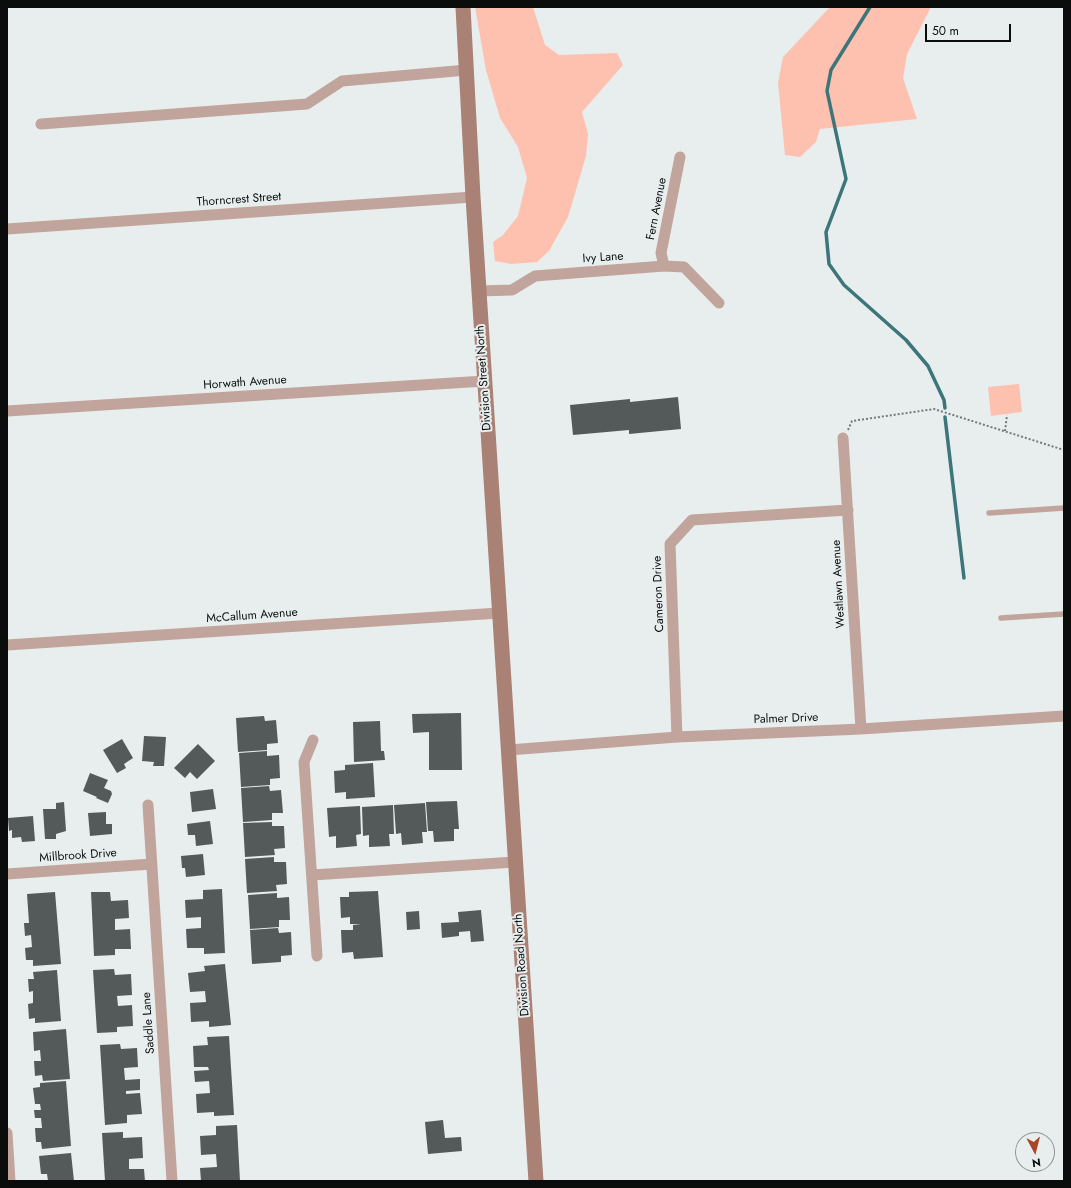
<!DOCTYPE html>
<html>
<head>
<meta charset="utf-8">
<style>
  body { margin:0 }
  #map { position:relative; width:1071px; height:1188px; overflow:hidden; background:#e8eeee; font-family:Jost,sans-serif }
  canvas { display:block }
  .frame { position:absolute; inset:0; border:8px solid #0b0d0d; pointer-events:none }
  .north { position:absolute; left:1015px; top:1132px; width:40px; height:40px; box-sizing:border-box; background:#e8eeee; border:1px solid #909494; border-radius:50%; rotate:173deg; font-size:11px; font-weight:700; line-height:16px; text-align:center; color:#0b0d0d }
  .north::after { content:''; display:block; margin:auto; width:14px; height:18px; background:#ac4426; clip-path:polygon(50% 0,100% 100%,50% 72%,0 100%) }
  .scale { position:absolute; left:925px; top:24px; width:86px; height:18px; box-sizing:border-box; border:2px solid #0b0d0d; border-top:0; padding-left:5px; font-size:12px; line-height:14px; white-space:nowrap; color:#0b0d0d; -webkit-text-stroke:3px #e8eeee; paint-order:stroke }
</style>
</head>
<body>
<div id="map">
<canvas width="1071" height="1188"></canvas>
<div class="frame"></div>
<div class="north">N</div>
<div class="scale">50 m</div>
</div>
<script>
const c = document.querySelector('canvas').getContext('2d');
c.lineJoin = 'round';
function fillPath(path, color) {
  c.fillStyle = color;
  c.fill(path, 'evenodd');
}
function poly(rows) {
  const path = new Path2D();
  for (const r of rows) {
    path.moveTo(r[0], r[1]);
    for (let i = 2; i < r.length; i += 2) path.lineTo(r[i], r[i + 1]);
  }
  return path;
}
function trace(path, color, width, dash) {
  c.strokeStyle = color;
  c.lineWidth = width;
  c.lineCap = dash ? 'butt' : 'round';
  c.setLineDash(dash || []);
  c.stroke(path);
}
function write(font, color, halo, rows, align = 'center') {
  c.font = font + ' Jost,sans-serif';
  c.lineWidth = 4;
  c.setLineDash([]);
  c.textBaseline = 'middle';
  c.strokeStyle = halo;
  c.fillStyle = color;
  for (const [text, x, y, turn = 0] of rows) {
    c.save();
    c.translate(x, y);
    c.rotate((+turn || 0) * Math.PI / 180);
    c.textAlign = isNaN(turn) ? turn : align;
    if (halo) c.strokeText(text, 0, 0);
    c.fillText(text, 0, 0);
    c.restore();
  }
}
fillPath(poly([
  [475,7,533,7,545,45,559,55,617,53,623,65,582,112,588,134,586,156,568,217,549,251,537,262,511,264,495,261,493,242,503,235,518,216,527,178,518,147,500,118,486,70],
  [830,7,931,7,907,54,903,78,917,119,820,129,816,142,800,157,785,155,778,83,783,57],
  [1019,384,1022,412,991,416,988,387]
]), '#fec0af');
trace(poly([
  [870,7,831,70,827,91,846,179,826,232,829,264,844,285,906,340,928,366,944,400,945,408],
  [945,417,964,578]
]), '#3c767a', 3.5);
fillPath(poly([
  [678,397,681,429,629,434,629,430,573,435,570,405,630,399,630,402],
  [461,713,462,770,429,770,429,732,413,733,412,714],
  [264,716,265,721,276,720,278,743,267,744,267,750,238,752,236,718],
  [380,721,381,751,384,751,385,760,354,762,353,722],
  [144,736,166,737,164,766,153,766,154,762,142,761],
  [122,739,133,758,124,764,126,768,117,773,103,750],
  [198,744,215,761,197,779,190,772,185,778,174,768],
  [267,751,267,756,279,755,280,778,270,779,270,785,241,787,239,753],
  [373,763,375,797,346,799,346,792,335,793,334,771,345,770,345,765],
  [90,773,108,780,104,788,111,791,112,794,108,803,96,798,97,797,83,791],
  [269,786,270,791,281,790,283,813,272,813,272,820,243,822,241,788],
  [213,789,216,809,192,812,190,792],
  [457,801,459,829,454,829,454,841,434,842,433,831,428,831,426,802],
  [64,802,66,831,56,834,56,839,45,839,43,809,56,809,56,803],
  [425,803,427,832,422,832,423,843,402,845,401,833,396,834,394,805],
  [393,805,394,834,389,834,390,846,369,847,369,835,363,836,362,807],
  [360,806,361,834,356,835,357,846,336,848,336,836,329,837,327,808],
  [106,812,106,824,112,824,112,834,90,836,88,813],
  [33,816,35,841,22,842,21,837,12,838,12,830,9,831,8,818],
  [210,821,213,844,196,846,195,835,188,835,187,824],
  [272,822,272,826,284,826,285,848,274,849,275,855,245,857,243,823],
  [203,854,205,875,186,877,185,868,182,868,181,856],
  [274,857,274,862,286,862,287,884,276,885,277,891,247,893,245,859],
  [222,889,225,953,204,954,204,948,187,948,186,929,201,928,201,917,186,918,185,900,203,899,203,890],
  [378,891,383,957,354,959,353,952,342,953,341,930,353,930,353,925,361,924,350,924,350,917,341,918,340,897,349,897,349,892],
  [55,892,61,964,33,966,33,960,26,960,25,948,32,947,31,935,25,936,24,923,29,923,27,894],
  [91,892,110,892,111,901,128,900,129,918,115,919,115,930,130,929,131,949,115,949,115,955,94,956],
  [277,893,277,898,289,897,290,920,279,920,279,927,250,929,248,895],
  [481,910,484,941,471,942,470,931,459,932,459,936,442,938,441,923,459,922,458,912],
  [419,911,420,929,407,930,406,912],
  [278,928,279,933,291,932,292,955,281,956,281,962,252,964,250,930],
  [225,964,231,1025,209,1027,209,1021,191,1022,190,1003,206,1002,205,991,190,992,188,973,205,971,204,966],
  [114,969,115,975,131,974,132,995,117,996,118,1006,132,1005,133,1026,117,1027,117,1032,97,1033,93,970],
  [57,970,61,1021,35,1023,35,1018,29,1019,28,1004,33,1003,33,991,29,992,28,979,34,979,33,972],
  [66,1029,70,1079,43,1081,42,1075,35,1076,34,1061,41,1061,40,1050,34,1051,33,1032],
  [229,1036,234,1115,214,1116,214,1112,197,1113,196,1094,210,1093,209,1081,195,1082,194,1071,209,1070,208,1067,194,1067,193,1046,208,1045,207,1037],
  [120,1044,121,1049,137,1048,138,1067,124,1068,125,1080,140,1079,140,1090,126,1091,126,1094,140,1093,142,1114,127,1115,127,1123,105,1125,100,1045],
  [66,1081,71,1146,42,1149,41,1142,36,1142,35,1128,42,1128,41,1118,35,1118,34,1110,41,1110,40,1104,35,1104,33,1088,40,1087,40,1083],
  [443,1120,445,1138,461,1137,462,1151,428,1154,425,1122],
  [237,1125,240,1181,201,1181,200,1168,217,1167,216,1154,201,1155,200,1136,216,1135,216,1126],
  [123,1132,123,1138,142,1137,143,1158,129,1159,129,1169,144,1169,145,1181,105,1181,102,1133],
  [71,1153,74,1181,48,1181,47,1174,41,1174,39,1156]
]), '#545959');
trace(poly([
  [848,430,852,421,934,409,1064,450],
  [1005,431,1007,415]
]), '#747878', 2, [2, 2]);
trace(poly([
  [989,513,1064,508],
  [1001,618,1064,614]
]), '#c1a49c', 5.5);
trace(poly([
  [41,124,307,104,342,81,467,70],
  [7,229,473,197],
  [664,266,661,253,680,157],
  [479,291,512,290,535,276,664,266,684,267,719,303],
  [7,411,485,381],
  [843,438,861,729],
  [7,645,499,613],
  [677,737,670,544,692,520,848,510],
  [313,740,304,762,317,956],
  [509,750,677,737,861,729,1064,716],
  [148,805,172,1181],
  [7,874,152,864],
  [312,875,515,862],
  [7,1133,10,1181]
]), '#c1a49c', 11);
trace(poly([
  [463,7,473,197,536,1181]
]), '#aa8175', 15);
write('12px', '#0b0d0d', '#e8eeee', [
  ["Thorncrest Street",239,200,-4],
  ["Fern Avenue",657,209,-79],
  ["Ivy Lane",603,258,-4],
  ["Division Street North",484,378,-94],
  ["Horwath Avenue",245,383,-4],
  ["Westlawn Avenue",839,584,-93],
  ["Cameron Drive",659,594,-92],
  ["McCallum Avenue",252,616,-4],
  ["Palmer Drive",786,719,-2],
  ["Millbrook Drive",78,856,-4],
  ["Division Road North",522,965,-94],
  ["Saddle Lane",149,1023,-94]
]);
</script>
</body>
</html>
